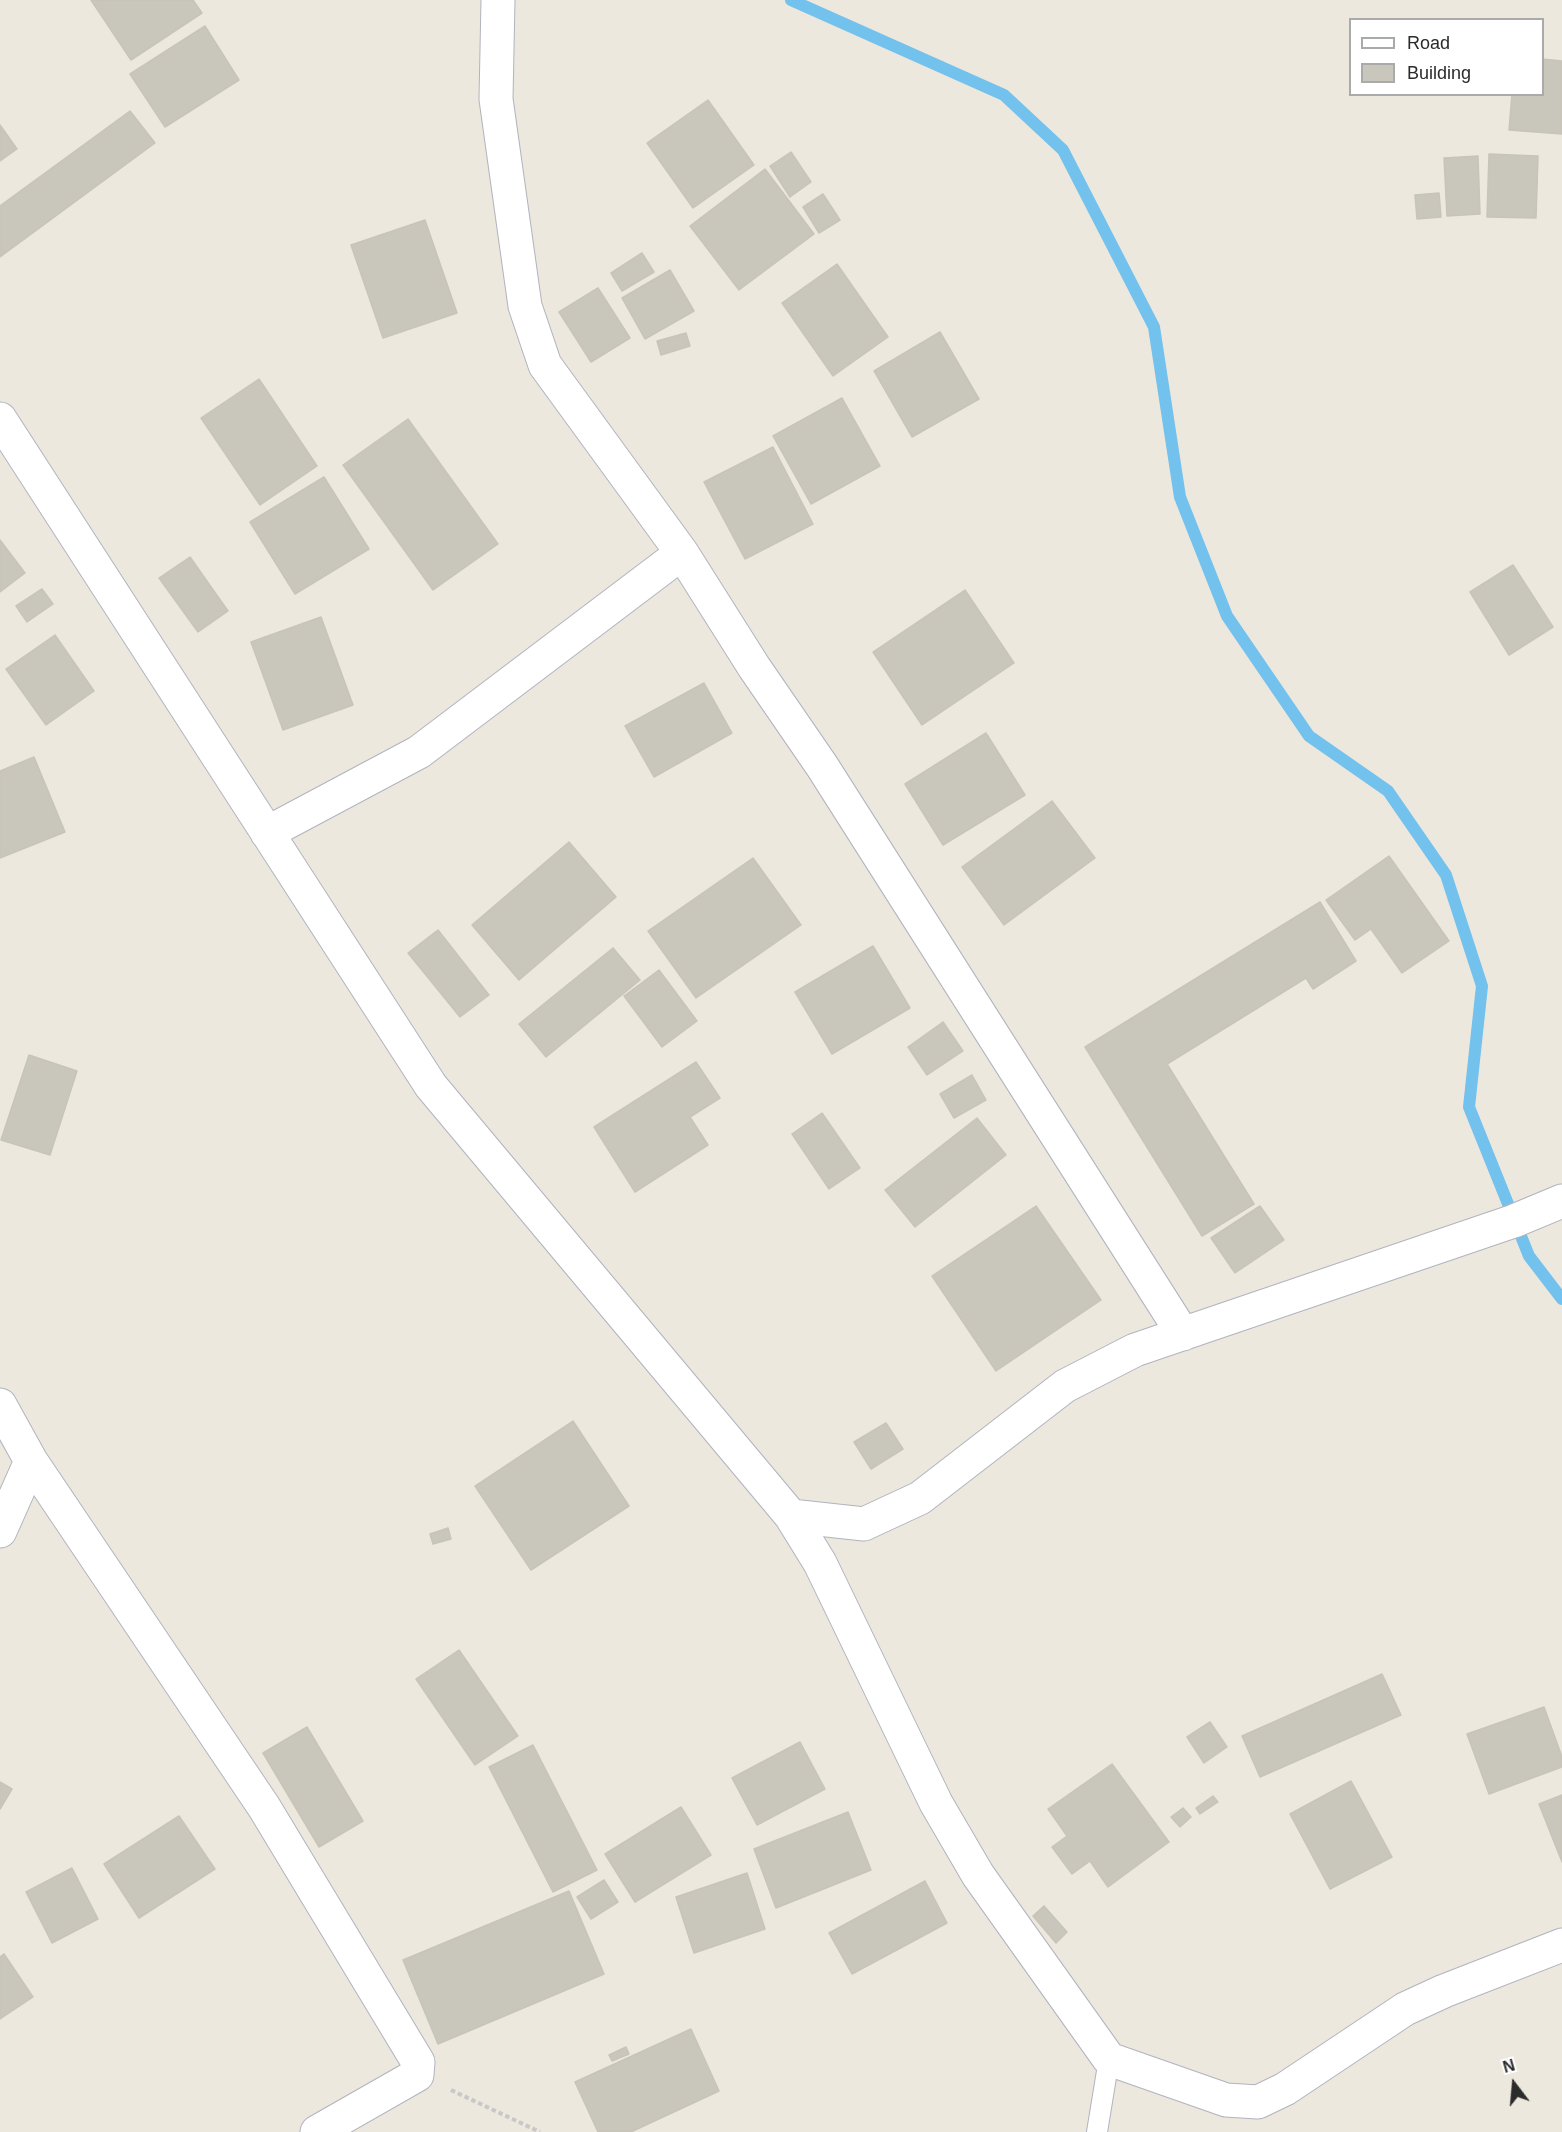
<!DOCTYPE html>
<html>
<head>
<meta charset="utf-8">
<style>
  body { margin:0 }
  #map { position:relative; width:1562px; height:2132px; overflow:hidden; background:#ede8de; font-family:Helvetica,sans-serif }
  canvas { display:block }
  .legend { position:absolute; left:1349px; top:18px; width:195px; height:78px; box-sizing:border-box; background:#fff; border:2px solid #aaa; margin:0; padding:8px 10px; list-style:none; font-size:18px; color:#2b2b2b }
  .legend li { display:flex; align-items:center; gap:12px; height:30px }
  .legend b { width:30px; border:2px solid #aaa }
  .north { position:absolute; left:1484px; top:2054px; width:60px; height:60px; -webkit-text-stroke:4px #fff; paint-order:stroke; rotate:344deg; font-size:16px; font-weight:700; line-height:24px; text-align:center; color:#2b2b2b }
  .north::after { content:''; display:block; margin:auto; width:21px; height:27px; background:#2b2b2b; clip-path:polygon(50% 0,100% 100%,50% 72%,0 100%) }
</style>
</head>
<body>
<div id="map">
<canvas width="1562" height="2132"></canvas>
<ul class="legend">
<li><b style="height:8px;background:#fff"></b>Road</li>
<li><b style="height:16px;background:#c9c6bc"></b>Building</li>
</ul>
<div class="north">N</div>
</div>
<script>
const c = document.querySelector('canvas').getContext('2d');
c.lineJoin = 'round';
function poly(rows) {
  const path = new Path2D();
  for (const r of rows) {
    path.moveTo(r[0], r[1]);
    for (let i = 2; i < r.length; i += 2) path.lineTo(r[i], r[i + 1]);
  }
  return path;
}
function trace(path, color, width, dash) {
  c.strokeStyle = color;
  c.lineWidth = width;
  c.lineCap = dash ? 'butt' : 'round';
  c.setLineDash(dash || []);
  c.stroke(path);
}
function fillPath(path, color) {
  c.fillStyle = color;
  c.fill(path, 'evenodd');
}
trace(poly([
  [791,0,1004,95,1063,150,1154,327,1180,497,1227,616,1309,736,1388,791,1446,875,1482,986,1469,1107,1529,1256,1562,1299]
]), '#73c1ed', 12);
const building = poly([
  [91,0,193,0,202,13,131,60,91,0],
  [205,26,239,80,165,127,130,74,205,26],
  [1542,59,1562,61,1562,134,1509,130,1512,94,1542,94,1542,59],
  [708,100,754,165,693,208,647,143,708,100],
  [130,111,155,143,0,257,0,206,130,111],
  [0,125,17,149,0,161,0,125],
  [791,152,811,182,790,197,770,166,791,152],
  [1489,154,1538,156,1536,218,1487,217,1489,154],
  [1478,156,1480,214,1447,216,1444,158,1478,156],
  [765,169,814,234,739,290,690,226,765,169],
  [1439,193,1441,217,1417,219,1415,195,1439,193],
  [823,194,840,220,819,233,803,207,823,194],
  [425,220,457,313,383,338,351,245,425,220],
  [642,253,654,272,622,291,611,273,642,253],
  [837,264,888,337,833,376,782,303,837,264],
  [670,270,694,311,645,339,622,298,670,270],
  [598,288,630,338,591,362,559,312,598,288],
  [940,332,979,399,912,437,874,371,940,332],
  [686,333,690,346,661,355,657,341,686,333],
  [259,379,317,466,260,505,201,418,259,379],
  [842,398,880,466,811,504,773,436,842,398],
  [408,419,498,544,433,590,343,465,408,419],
  [773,447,813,524,745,559,704,482,773,447],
  [324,477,369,549,295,594,250,522,324,477],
  [0,540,25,573,0,592,0,540],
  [190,557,228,611,198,632,159,578,190,557],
  [1513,565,1553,627,1509,655,1470,592,1513,565],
  [42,589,53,604,27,622,16,606,42,589],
  [965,590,1014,663,922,725,873,652,965,590],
  [321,617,353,705,283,730,251,642,321,617],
  [55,635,94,691,46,725,6,669,55,635],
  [704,683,732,733,654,777,625,726,704,683],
  [986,733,1025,795,943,845,905,784,986,733],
  [34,757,65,832,0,858,0,771,34,757],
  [1052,801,1095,858,1004,925,962,867,1052,801],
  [569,842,616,897,519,980,472,925,569,842],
  [1389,856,1449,941,1402,973,1371,929,1355,940,1326,900,1389,856],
  [753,858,801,925,696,998,648,931,753,858],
  [1320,902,1356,961,1313,989,1306,978,1167,1064,1254,1204,1202,1236,1085,1047,1320,902],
  [438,930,489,995,460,1017,408,953,438,930],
  [873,946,910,1008,832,1054,795,992,873,946],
  [613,948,640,980,546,1057,519,1024,613,948],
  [659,970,697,1021,662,1047,624,996,659,970],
  [943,1022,963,1051,927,1075,908,1047,943,1022],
  [29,1055,77,1071,50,1155,1,1140,29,1055],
  [696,1062,720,1098,690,1117,708,1145,635,1192,594,1127,696,1062],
  [972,1075,986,1100,954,1118,940,1094,972,1075],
  [822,1113,860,1168,829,1189,792,1134,822,1113],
  [977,1118,1006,1155,915,1227,885,1190,977,1118],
  [1036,1206,1101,1300,996,1371,932,1276,1036,1206],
  [1260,1206,1284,1240,1235,1273,1211,1238,1260,1206],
  [573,1421,629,1506,531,1570,475,1486,573,1421],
  [886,1423,903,1449,871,1469,854,1442,886,1423],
  [448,1528,451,1539,433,1544,430,1534,448,1528],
  [459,1650,518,1736,475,1765,416,1679,459,1650],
  [1382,1674,1401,1715,1260,1777,1242,1736,1382,1674],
  [1544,1707,1562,1757,1562,1767,1489,1794,1467,1734,1544,1707],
  [1210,1722,1227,1747,1204,1763,1187,1737,1210,1722],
  [307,1727,363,1821,319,1847,263,1753,307,1727],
  [800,1742,825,1789,757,1825,732,1778,800,1742],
  [533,1745,597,1870,553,1892,489,1767,533,1745],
  [1112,1764,1169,1842,1108,1887,1090,1861,1072,1874,1052,1847,1067,1836,1048,1809,1112,1764],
  [1351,1781,1392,1857,1330,1889,1290,1814,1351,1781],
  [0,1782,12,1789,0,1809,0,1782],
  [1562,1795,1562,1862,1539,1804,1562,1795],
  [1213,1796,1218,1802,1200,1814,1196,1808,1213,1796],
  [681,1807,711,1855,635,1902,605,1854,681,1807],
  [1183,1808,1191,1817,1180,1827,1171,1817,1183,1808],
  [848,1812,871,1870,776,1908,754,1849,848,1812],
  [179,1816,215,1869,139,1918,104,1864,179,1816],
  [72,1868,98,1919,52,1943,26,1892,72,1868],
  [747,1873,765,1929,694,1953,676,1897,747,1873],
  [604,1880,618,1902,591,1919,577,1897,604,1880],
  [925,1881,947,1923,852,1974,829,1933,925,1881],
  [569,1891,604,1974,438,2044,403,1960,569,1891],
  [1044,1906,1067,1932,1056,1943,1033,1916,1044,1906],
  [4,1954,33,1997,0,2019,0,1957,4,1954],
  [691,2029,719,2091,631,2132,598,2132,575,2082,691,2029],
  [626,2047,629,2054,612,2061,609,2055,626,2047]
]);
fillPath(building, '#c9c6bc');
trace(building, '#c8c4b7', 1.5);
const service = poly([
  [1097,2132,1109,2059]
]);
const minor = poly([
  [498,0,496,99,525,306,545,365,682,553,754,667,822,766,1183,1334],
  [0,419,431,1086,791,1516,864,1524,920,1498,1065,1386,1135,1350,1514,1221,1562,1201],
  [267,833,419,752,682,553],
  [0,1405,31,1461,264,1807,418,2062,417,2075,317,2132],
  [791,1516,820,1563,936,1803,978,1875,1109,2059,1226,2100,1258,2102,1285,2089,1405,2009,1444,1991,1562,1945],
  [0,1531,31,1461]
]);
trace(service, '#b1b3bf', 22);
trace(minor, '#b1b3bf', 35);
trace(poly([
  [451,2090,540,2132]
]), '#c8c8c8', 4, [4.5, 3]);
trace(service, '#fff', 20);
trace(minor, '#fff', 33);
</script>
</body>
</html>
